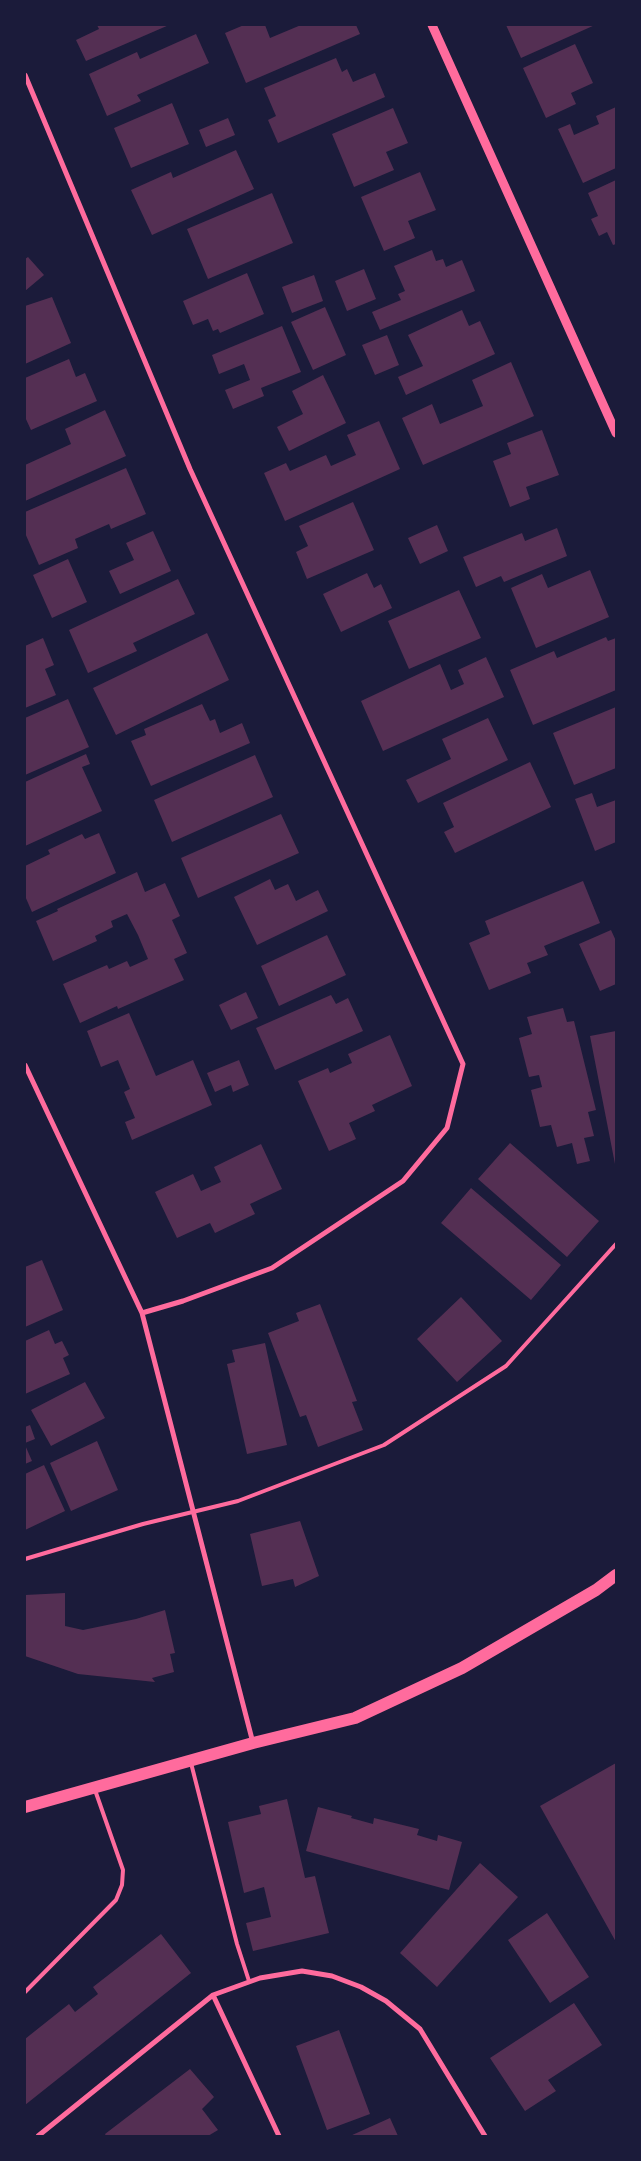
<!DOCTYPE html>
<html>
<head>
<meta charset="utf-8">
<style>
  body { margin:0 }
  #map { position:relative; width:641px; height:2161px; overflow:hidden; background:#1b1b3a; font-family:Inter,sans-serif }
  canvas { display:block }
  .frame { position:absolute; inset:0; border:26px solid #1b1b3a; pointer-events:none }
</style>
</head>
<body>
<div id="map">
<canvas width="641" height="2161"></canvas>
<div class="frame"></div>
</div>
<script>
const c = document.querySelector('canvas').getContext('2d');
c.lineJoin = 'round';
function fillPath(path, color) {
  c.fillStyle = color;
  c.fill(path, 'evenodd');
}
function poly(rows) {
  const path = new Path2D();
  for (const r of rows) {
    path.moveTo(r[0], r[1]);
    for (let i = 2; i < r.length; i += 2) path.lineTo(r[i], r[i + 1]);
  }
  return path;
}
function trace(path, color, width, dash) {
  c.strokeStyle = color;
  c.lineWidth = width;
  c.lineCap = dash ? 'butt' : 'round';
  c.setLineDash(dash || []);
  c.stroke(path);
}
fillPath(poly([
  [97,25,169,25,86,61,76,40,99,29],
  [244,25,265,25,270,38,301,25,356,25,360,34,246,83,225,33],
  [506,25,595,25,521,58],
  [196,34,209,63,137,95,141,101,107,116,89,74,137,52,140,59],
  [575,44,593,83,571,93,576,104,546,118,523,68],
  [336,58,342,72,347,69,353,82,375,73,385,97,278,143,268,120,276,116,264,88],
  [172,103,189,144,131,168,114,128],
  [616,107,616,168,583,183,558,129,570,124,574,135,599,124,596,116],
  [393,108,408,143,386,152,394,170,354,187,332,134],
  [228,118,235,135,206,147,199,130],
  [236,150,254,189,152,235,131,190,171,172,173,178],
  [420,172,436,210,408,221,415,238,384,251,361,197],
  [616,180,616,244,613,245,607,232,599,236,591,219,598,216,588,193],
  [272,193,293,243,208,279,187,229],
  [432,250,436,261,443,259,446,267,462,260,475,291,380,330,372,312,401,300,398,294,405,291,394,266],
  [28,257,44,275,25,291,25,259],
  [364,269,376,299,347,311,335,281],
  [247,273,264,314,220,333,218,329,213,331,208,319,193,325,183,301],
  [314,275,323,301,292,313,282,287],
  [52,297,71,343,25,364,25,306],
  [325,307,346,355,313,370,291,322],
  [462,310,469,326,480,321,495,354,406,395,398,377,423,366,408,335],
  [282,326,301,372,261,388,264,396,233,409,225,390,250,380,244,364,219,374,212,355],
  [387,335,399,365,375,375,362,345],
  [69,359,76,377,85,373,97,401,31,430,25,417,25,378],
  [511,362,534,416,423,465,402,418,432,404,440,424,483,406,472,380],
  [323,375,346,423,289,451,277,427,303,414,292,391],
  [105,410,126,456,25,501,25,465,71,444,65,429],
  [379,421,400,469,285,521,264,473,286,463,290,471,326,455,331,466,356,455,347,435],
  [542,430,559,475,526,487,530,499,510,507,493,461,511,454,507,443],
  [126,468,146,514,111,529,109,524,75,539,78,548,39,565,25,533,25,512],
  [353,502,374,550,307,579,296,552,308,546,299,526],
  [437,525,448,551,420,564,408,538],
  [557,528,567,556,504,582,501,576,476,587,463,557,522,533,525,541],
  [153,531,171,571,120,594,109,571,134,560,126,543],
  [68,559,87,602,52,618,33,575],
  [590,570,609,617,536,648,511,588,542,574,548,588],
  [367,573,374,588,381,584,392,608,341,632,323,594],
  [178,579,195,614,133,643,137,651,88,673,69,630],
  [459,590,481,638,409,669,388,621],
  [207,633,229,680,116,735,93,688],
  [606,637,608,641,616,638,616,690,533,725,510,670,554,651,557,658],
  [43,638,54,665,45,669,56,695,25,708,25,646],
  [486,657,504,697,383,751,361,701,440,664,451,690,464,684,458,670],
  [68,699,89,747,25,775,25,718],
  [202,704,210,721,215,719,220,733,242,723,250,743,151,786,131,741,146,735,144,729],
  [616,707,616,768,574,785,553,733],
  [488,718,508,760,418,803,406,780,451,759,442,739],
  [86,754,90,764,82,767,102,811,25,846,25,782],
  [255,755,273,797,172,842,154,800],
  [530,762,551,807,455,853,444,832,454,827,443,803],
  [592,793,597,807,616,800,616,842,595,851,575,799],
  [281,814,299,853,198,898,181,858],
  [99,833,116,873,32,912,25,896,25,866,50,854,48,850,82,834,85,839],
  [137,872,145,892,165,883,180,916,172,920,187,953,174,959,184,980,118,1009,117,1006,80,1023,63,984,107,965,109,969,127,961,130,967,148,959,138,935,127,914,111,921,113,927,95,936,97,941,53,961,36,921,58,911,57,909],
  [270,879,275,890,288,884,296,901,318,890,328,911,257,945,234,897],
  [583,881,600,923,544,946,548,955,527,963,531,973,489,990,469,943,490,934,485,921],
  [611,930,616,941,616,984,600,991,579,944],
  [327,935,346,975,279,1006,261,966],
  [246,992,258,1018,231,1030,219,1005],
  [331,995,336,1004,348,998,363,1031,275,1070,256,1028],
  [563,1008,567,1022,574,1021,596,1110,588,1112,594,1136,584,1138,590,1161,577,1164,572,1143,557,1147,551,1125,540,1127,531,1090,542,1087,539,1075,529,1077,519,1038,532,1034,527,1017],
  [129,1013,156,1076,193,1060,212,1105,132,1140,125,1122,135,1118,124,1092,130,1089,118,1060,101,1067,87,1031],
  [616,1031,616,1164,615,1164,590,1036],
  [390,1035,412,1086,372,1105,375,1111,349,1123,356,1139,329,1151,298,1081,328,1068,330,1073,352,1063,348,1054],
  [239,1060,249,1085,233,1092,231,1085,215,1092,207,1073],
  [510,1143,599,1221,567,1257,478,1179],
  [261,1144,282,1189,250,1204,255,1214,215,1233,210,1223,177,1238,155,1192,193,1174,201,1191,221,1182,214,1167],
  [471,1188,561,1265,531,1300,441,1223],
  [42,1260,63,1310,25,1327,25,1267],
  [461,1297,502,1341,457,1382,417,1339],
  [320,1304,357,1401,352,1402,363,1430,318,1447,306,1415,300,1417,268,1333,299,1321,296,1313],
  [49,1330,55,1344,62,1341,69,1355,63,1358,70,1374,25,1394,25,1341],
  [265,1343,287,1445,247,1454,227,1364,235,1362,232,1350],
  [85,1382,105,1418,51,1446,31,1410],
  [30,1425,35,1439,25,1443,25,1427],
  [97,1441,118,1490,71,1511,50,1463],
  [25,1445,32,1461,25,1464],
  [44,1465,65,1511,25,1530,25,1474],
  [300,1521,319,1576,295,1587,293,1579,262,1586,250,1534],
  [65,1593,65,1626,83,1630,136,1619,165,1610,175,1653,170,1654,174,1672,152,1678,155,1682,78,1674,25,1656,25,1595],
  [616,1763,616,1942,540,1806],
  [287,1799,305,1878,315,1876,329,1933,253,1951,246,1923,271,1917,264,1887,244,1893,228,1822,261,1814,259,1806],
  [318,1807,352,1816,351,1818,373,1824,374,1818,419,1829,417,1835,437,1841,438,1835,462,1842,449,1890,306,1851],
  [480,1863,518,1897,437,1987,400,1953],
  [547,1913,589,1977,550,2003,508,1940],
  [161,1934,191,1973,25,2105,25,2039,69,2004,75,2012,98,1994,93,1987],
  [574,2003,602,2045,548,2080,556,2091,525,2111,490,2058],
  [339,2030,370,2114,327,2130,296,2046],
  [190,2069,214,2097,202,2109,218,2130,208,2136,106,2136,105,2134],
  [390,2118,398,2136,350,2136]
]), '#542f53');
trace(poly([
  [25,1559,143,1524,238,1501,384,1445,506,1366,616,1244],
  [191,1763,237,1944,249,1981],
  [25,1992,116,1900,122,1885,123,1870,95,1790]
]), '#ff6b9d', 4);
trace(poly([
  [25,75,190,469,463,1064,447,1128,403,1181,272,1268,183,1301,142,1313],
  [25,1065,142,1313,253,1743],
  [213,1995,279,2136],
  [38,2136,213,1995,260,1978,302,1971,332,1976,361,1987,386,2001,420,2029,485,2136]
]), '#ff6b9d', 5);
trace(poly([
  [432,25,616,433]
]), '#ff6b9d', 9);
trace(poly([
  [25,1807,253,1743,355,1718,462,1668,596,1590,616,1575]
]), '#ff6b9d', 12);
</script>
</body>
</html>
